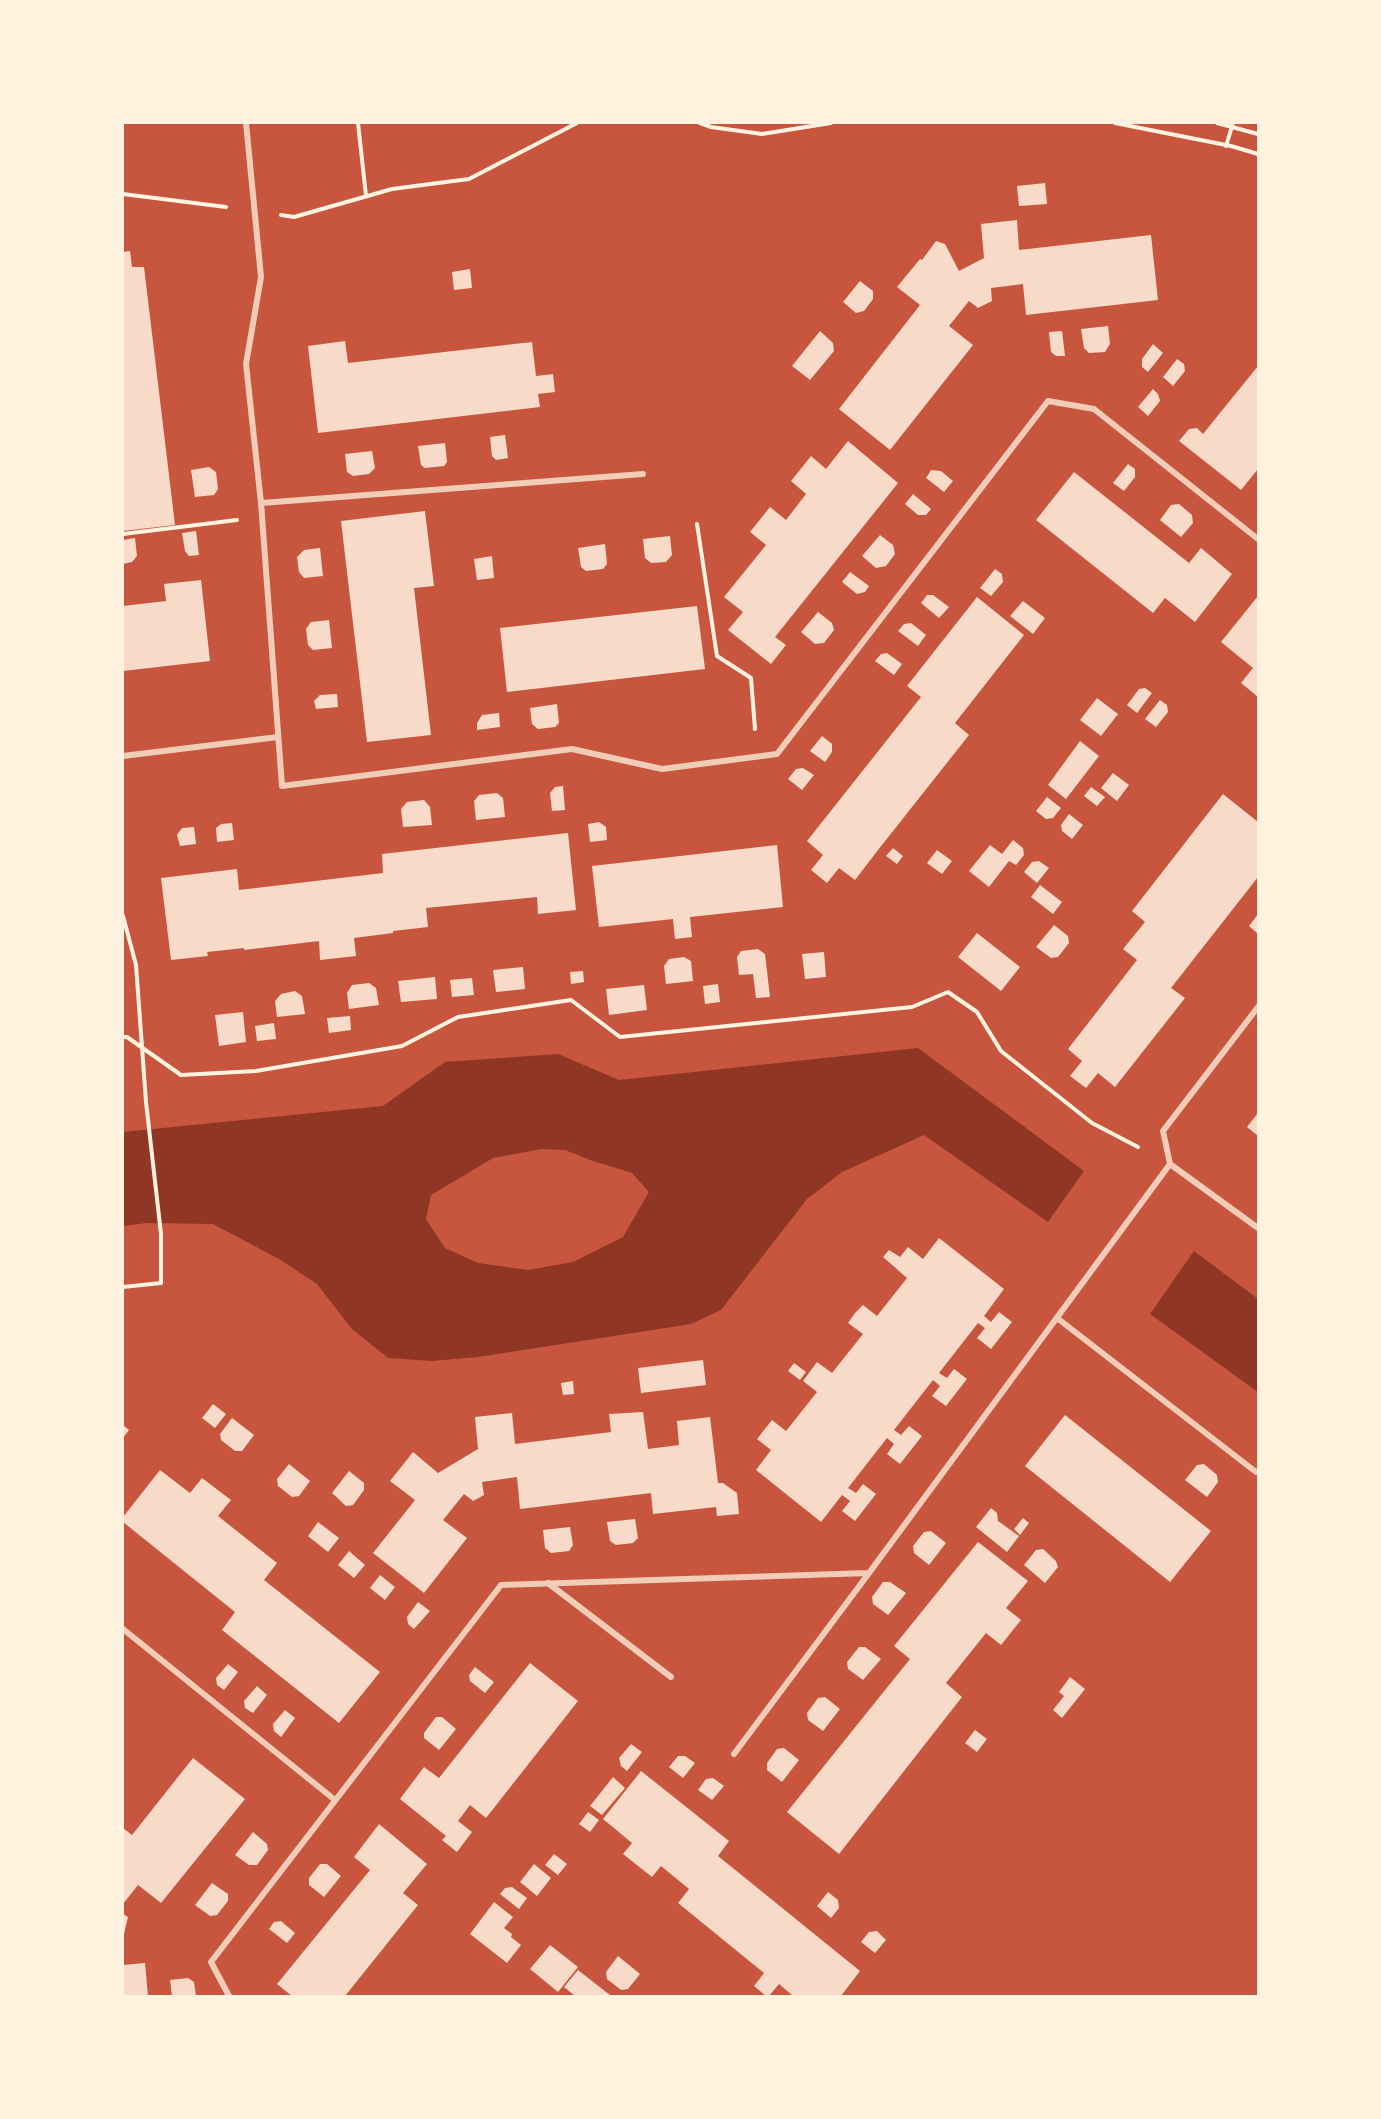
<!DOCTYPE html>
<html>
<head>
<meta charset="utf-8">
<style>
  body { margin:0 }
  #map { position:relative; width:1381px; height:2119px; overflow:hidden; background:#c8553d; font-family:Cabin,sans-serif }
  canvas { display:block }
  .frame { position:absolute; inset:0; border:124px solid #fff3e0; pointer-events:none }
</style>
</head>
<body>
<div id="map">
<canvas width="1381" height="2119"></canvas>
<div class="frame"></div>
</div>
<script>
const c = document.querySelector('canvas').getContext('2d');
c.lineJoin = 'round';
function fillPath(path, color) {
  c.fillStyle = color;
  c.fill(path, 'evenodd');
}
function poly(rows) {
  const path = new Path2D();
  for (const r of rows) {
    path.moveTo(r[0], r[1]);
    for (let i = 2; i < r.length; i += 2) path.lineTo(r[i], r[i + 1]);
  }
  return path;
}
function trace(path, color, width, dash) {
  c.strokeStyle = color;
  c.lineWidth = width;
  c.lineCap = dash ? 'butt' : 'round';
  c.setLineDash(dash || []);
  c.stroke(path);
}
fillPath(poly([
  [918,1048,1084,1171,1048,1222,924,1135,842,1172,807,1199,721,1310,691,1324,478,1357,432,1361,388,1358,352,1329,317,1284,279,1259,213,1224,147,1223,123,1226,123,1132,383,1106,445,1062,558,1054,619,1080],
  [542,1149,565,1150,593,1161,632,1173,649,1192,623,1237,573,1262,528,1270,478,1263,445,1248,426,1219,431,1195,493,1158],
  [1194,1251,1258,1299,1258,1392,1150,1314]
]), '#8f3625');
fillPath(poly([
  [1045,183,1047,204,1019,206,1017,186],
  [1017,220,1019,250,1151,235,1158,300,1026,315,1023,284,991,288,992,301,978,308,969,301,949,326,973,345,890,450,839,409,920,305,897,287,920,259,922,260,936,241,945,244,959,271,984,258,981,224],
  [130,251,132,267,144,267,175,525,123,531,123,252],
  [470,269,472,288,454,290,452,272],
  [860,281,873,291,873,299,864,311,856,313,843,302],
  [1108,326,1110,344,1105,352,1089,353,1084,348,1081,329],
  [820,331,833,343,834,351,810,380,792,366],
  [1062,331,1065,356,1056,356,1051,352,1049,332],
  [345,341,348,363,532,342,536,376,553,374,555,392,538,394,540,407,318,433,308,346],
  [1153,344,1163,353,1148,372,1142,367,1142,359],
  [1177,359,1184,364,1185,371,1173,386,1163,377],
  [1258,366,1258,469,1241,490,1179,441,1189,429,1197,428,1203,434],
  [1153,389,1158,394,1160,401,1148,416,1138,407],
  [505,435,508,458,496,460,492,456,490,437],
  [848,441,898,483,775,637,786,645,771,664,728,630,743,612,724,597,766,545,750,532,770,507,786,520,806,494,791,481,811,456,826,469],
  [445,443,447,462,444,466,425,468,421,465,418,446],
  [372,451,375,468,369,474,353,476,347,472,345,454],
  [1128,464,1135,469,1135,477,1124,491,1113,483],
  [209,467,216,472,218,489,214,495,195,497,191,470],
  [931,470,941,471,953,481,944,492,926,478],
  [1074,472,1189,563,1201,548,1232,574,1195,622,1165,598,1153,613,1036,520],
  [913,494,931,509,926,515,918,515,905,504],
  [1179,504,1192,515,1193,523,1181,537,1160,520,1171,505],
  [425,511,434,586,414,588,431,735,367,742,341,521],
  [196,531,199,555,189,556,185,551,182,533],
  [880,535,893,545,895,554,886,566,876,568,862,556],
  [670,536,672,555,666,562,651,563,645,558,643,539],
  [135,538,137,556,132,562,123,564,123,540],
  [605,544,607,564,603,569,586,571,581,567,578,548],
  [320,548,323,576,304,578,299,572,297,557,304,550],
  [492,556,494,578,477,580,474,559],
  [995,569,1002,574,1003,582,991,596,980,588],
  [850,572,869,586,865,592,857,594,842,582],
  [201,580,210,661,123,671,123,606,166,601,164,584],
  [927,595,933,595,949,607,939,618,921,603],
  [1258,596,1258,697,1241,683,1253,668,1221,642],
  [977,597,1024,635,955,723,969,735,878,850,855,880,839,868,827,883,811,870,823,855,807,841,921,697,907,686],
  [1023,601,1045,618,1033,634,1010,616],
  [697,606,705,669,507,692,500,628],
  [818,612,832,623,834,630,824,643,815,644,801,632],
  [329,620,332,648,313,650,308,645,306,629,311,622],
  [911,623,926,635,918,646,898,631,904,624],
  [887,653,902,664,894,675,875,661,881,654],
  [1145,688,1152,693,1137,713,1127,705,1139,689],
  [337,694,338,707,316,709,314,701,320,695],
  [1097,698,1118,714,1101,736,1080,720],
  [1160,700,1167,705,1168,712,1156,727,1145,719],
  [557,704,559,723,555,727,538,729,532,724,530,708],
  [499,713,500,727,477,730,477,723,482,715],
  [822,736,832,744,832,752,825,762,810,751],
  [1080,741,1099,756,1066,799,1048,785],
  [803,768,814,775,802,790,788,779,796,769],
  [1113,773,1129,785,1117,801,1101,788],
  [563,786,565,810,552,811,550,793,555,787],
  [1091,787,1105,797,1097,806,1084,796],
  [497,793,503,798,505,817,476,820,474,801,479,795],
  [1223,794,1258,822,1258,877,1171,988,1185,998,1115,1087,1098,1073,1086,1088,1070,1076,1082,1061,1068,1049,1137,960,1123,949,1145,922,1132,911],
  [1047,797,1061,808,1053,818,1046,819,1036,811],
  [424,800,430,807,432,825,403,827,401,809,407,802],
  [1069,814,1083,825,1072,839,1062,831,1061,825],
  [599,822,606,827,607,840,590,842,588,824],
  [232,823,234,840,217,842,216,828,221,824],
  [194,827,196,844,180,846,177,835,179,832,182,828],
  [568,833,576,910,538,914,537,897,426,908,428,927,393,931,393,933,354,938,356,956,320,960,319,941,244,950,244,948,207,952,208,956,171,960,161,878,237,869,239,890,383,873,382,854],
  [1013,840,1023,848,1024,855,1016,865,1009,861,989,887,969,871,990,845,1002,854],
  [777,845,783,907,690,917,692,937,675,939,673,919,599,927,592,866],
  [893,848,903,856,897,864,886,856],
  [937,850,952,861,942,874,927,863],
  [1039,861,1049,868,1037,883,1024,872,1032,862],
  [1040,885,1062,902,1053,914,1031,897],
  [1258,914,1258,934,1249,926],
  [1054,925,1068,936,1069,943,1058,957,1051,958,1036,947],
  [977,933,1020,967,1001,991,958,957],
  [758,949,765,954,770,997,756,998,753,974,739,975,737,957,741,951],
  [824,952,826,977,805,979,802,954],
  [684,957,691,961,693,981,666,984,664,966,669,959],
  [523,967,525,989,496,992,493,970],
  [583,971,584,982,571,984,570,972],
  [435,977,437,999,401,1002,398,981],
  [472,978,474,995,452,997,450,980],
  [369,983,376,988,379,1005,349,1009,347,993,352,985],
  [718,984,720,1002,705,1004,703,986],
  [644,985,647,1010,609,1015,606,989],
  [295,991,302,996,305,1014,277,1017,275,1001,281,994],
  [243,1012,246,1042,219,1046,215,1015],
  [350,1016,351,1030,329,1033,327,1018],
  [274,1023,276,1039,257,1041,255,1026],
  [1258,1113,1258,1136,1247,1127],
  [939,1238,1004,1289,984,1316,991,1322,999,1312,1012,1322,991,1349,977,1338,985,1328,978,1323,939,1373,947,1378,954,1369,967,1379,956,1393,946,1406,932,1396,940,1386,933,1380,894,1430,901,1435,909,1426,922,1436,900,1464,887,1454,894,1444,887,1438,848,1488,856,1493,863,1484,876,1494,855,1521,842,1511,850,1501,842,1495,821,1522,756,1470,771,1450,757,1439,772,1420,786,1431,817,1392,803,1381,817,1362,832,1373,863,1334,848,1323,855,1313,863,1305,877,1316,907,1278,883,1257,889,1250,900,1257,908,1247,923,1259],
  [703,1360,706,1385,641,1393,638,1368],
  [794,1363,806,1372,800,1380,788,1371],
  [573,1381,574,1394,563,1395,561,1383],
  [213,1404,226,1414,215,1428,202,1418],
  [643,1412,648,1449,679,1445,677,1421,710,1417,718,1483,723,1483,737,1493,739,1514,717,1516,716,1507,653,1514,651,1493,520,1509,517,1477,482,1482,484,1495,473,1501,464,1494,443,1520,467,1538,424,1593,373,1553,415,1500,390,1481,413,1452,438,1473,478,1449,475,1417,512,1413,515,1444,611,1432,609,1414],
  [1065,1415,1211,1531,1170,1582,1025,1466],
  [232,1418,254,1435,242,1451,235,1451,221,1440,220,1434],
  [123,1425,129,1430,123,1438],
  [289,1464,310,1481,299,1496,292,1497,278,1486,277,1479],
  [1204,1464,1217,1475,1218,1482,1207,1497,1185,1480,1197,1465],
  [160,1470,190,1493,202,1478,231,1500,218,1516,277,1563,264,1580,380,1672,339,1723,222,1630,235,1612,123,1522,123,1517],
  [349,1471,364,1483,364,1490,353,1505,346,1506,332,1493],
  [991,1508,997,1513,998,1521,1019,1536,1007,1552,976,1527],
  [1023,1518,1029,1523,1020,1535,1014,1529],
  [635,1519,638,1538,633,1543,616,1545,610,1541,607,1522],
  [318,1522,339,1538,328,1552,308,1536],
  [570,1527,573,1545,569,1551,551,1553,545,1548,543,1530],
  [931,1531,946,1543,929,1565,914,1553,913,1546,924,1532],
  [978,1542,1028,1581,1006,1608,1021,1620,1001,1645,986,1633,946,1683,962,1697,839,1854,787,1812,910,1659,894,1646],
  [1043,1549,1056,1561,1058,1567,1045,1583,1024,1565,1036,1550],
  [349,1551,365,1565,354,1578,338,1565],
  [380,1575,395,1587,385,1600,370,1588],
  [883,1582,890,1582,906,1593,888,1615,873,1604,872,1597],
  [418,1602,430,1611,414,1629,408,1624,407,1617],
  [859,1647,865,1647,881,1659,863,1680,848,1669,847,1662],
  [530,1663,578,1701,486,1818,470,1805,458,1821,472,1832,457,1852,442,1840,446,1836,400,1799,424,1767,439,1778],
  [228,1664,238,1672,224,1690,217,1685,216,1678],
  [475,1667,494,1682,485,1693,470,1681,469,1675],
  [1070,1677,1085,1689,1062,1718,1053,1710,1064,1696,1059,1692],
  [257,1686,267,1695,253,1713,245,1708,244,1701],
  [825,1697,840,1709,823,1731,808,1720,807,1713,818,1698],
  [285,1710,295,1718,281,1737,274,1731,273,1724],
  [436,1717,442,1717,456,1729,439,1750,424,1738,424,1733],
  [975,1730,987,1739,977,1752,965,1743],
  [631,1744,642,1752,627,1771,621,1766,619,1758],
  [784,1748,799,1760,782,1782,767,1770,767,1763,777,1749],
  [678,1756,685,1756,695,1763,683,1778,669,1767],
  [193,1758,245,1799,161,1903,138,1885,123,1904,123,1828,132,1835],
  [641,1771,729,1841,718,1856,860,1971,841,1996,793,1996,779,1984,769,1996,766,1996,754,1986,764,1973,678,1903,689,1889,661,1866,652,1877,623,1854,632,1843,603,1819],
  [613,1777,625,1788,602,1815,590,1806],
  [713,1778,724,1786,712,1800,698,1790,706,1779],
  [588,1812,599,1820,590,1832,579,1824],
  [379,1824,427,1864,403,1893,418,1905,345,1996,292,1996,277,1984,370,1870,354,1857],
  [253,1832,267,1844,268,1850,257,1865,249,1865,235,1855],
  [554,1854,567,1864,558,1875,545,1865],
  [320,1864,327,1864,341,1876,324,1897,309,1885,309,1878],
  [534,1864,551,1878,537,1896,520,1882],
  [212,1883,228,1894,228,1901,217,1915,210,1916,195,1905],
  [512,1887,527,1898,519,1909,500,1894,505,1888],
  [828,1892,838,1900,839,1908,831,1918,817,1906],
  [494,1902,513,1917,504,1928,512,1934,511,1937,521,1945,507,1963,470,1934],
  [123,1914,128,1917,124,1934,123,1934],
  [281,1921,295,1933,287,1943,269,1929,274,1922],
  [877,1931,886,1940,875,1953,861,1942,869,1932],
  [550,1945,578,1967,558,1992,530,1969],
  [618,1956,640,1974,628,1989,621,1990,607,1979,606,1972],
  [145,1963,148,1996,123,1996,123,1965],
  [578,1970,606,1992,612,1996,575,1996,564,1987],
  [188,1978,194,1982,196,1996,172,1996,170,1980]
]), '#f7dbc8');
trace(poly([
  [358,123,366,196],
  [700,123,711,127,762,134,831,123],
  [1115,123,1231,146,1258,154],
  [1217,123,1258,134],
  [1226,146,1233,123],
  [123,194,226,207],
  [281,215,294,217,392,189,469,179,577,123],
  [697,524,717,656,751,678,755,729],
  [123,534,237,520],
  [123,916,136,965,146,1102,161,1234,161,1283,123,1287],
  [123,1037,127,1037,181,1075,256,1071,402,1046,458,1017,571,1000,620,1037,912,1007,948,992,977,1012,1001,1051,1092,1123,1138,1147]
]), '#fff3e0', 4);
trace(poly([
  [246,123,261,277,246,364,261,503,282,786,572,749,662,769,777,754,1048,401,1094,409,1258,539],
  [261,503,643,474],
  [123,756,278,737],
  [1170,1164,1163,1131,1258,1007],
  [1170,1164,1258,1228],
  [1057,1318,1256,1472],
  [548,1583,671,1677],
  [123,1629,335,1800],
  [734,1754,869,1573],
  [229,1996,211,1962,501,1585,869,1573,1170,1164]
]), '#f1ccb7', 6);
</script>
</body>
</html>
